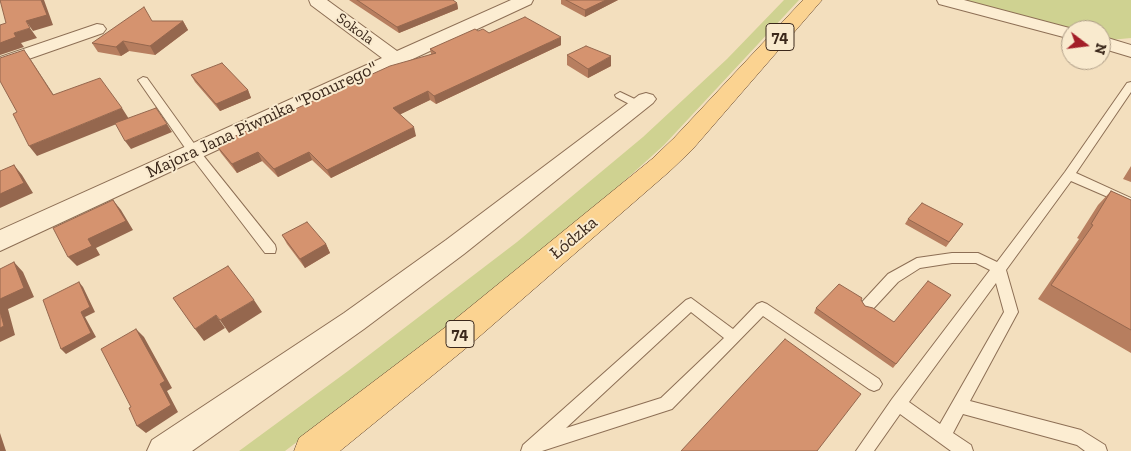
<!DOCTYPE html>
<html>
<head>
<meta charset="utf-8">
<style>
  body { margin:0 }
  #map { position:relative; width:1131px; height:451px; overflow:hidden; background:#f3dfbe; font-family:"Zilla Slab",serif }
  canvas { display:block }
  .north { position:absolute; left:1061px; top:20px; width:50px; height:50px; box-sizing:border-box; background:#f9eace; border:1px solid #ad9c86; border-radius:50%; rotate:105deg; font-size:14px; font-weight:700; line-height:20px; text-align:center; color:#3b281b }
  .north::after { content:''; display:block; margin:auto; width:18px; height:22px; background:#a31e28; clip-path:polygon(50% 0,100% 100%,50% 72%,0 100%) }
</style>
</head>
<body>
<div id="map">
<canvas width="1131" height="451"></canvas>
<div class="north">N</div>
</div>
<script>
const c = document.querySelector('canvas').getContext('2d');
c.lineJoin = 'round';
function fillPath(path, color) {
  c.fillStyle = color;
  c.fill(path, 'evenodd');
}
function poly(rows) {
  const path = new Path2D();
  for (const r of rows) {
    path.moveTo(r[0], r[1]);
    for (let i = 2; i < r.length; i += 2) path.lineTo(r[i], r[i + 1]);
  }
  return path;
}
function trace(path, color, width, dash) {
  c.strokeStyle = color;
  c.lineWidth = width;
  c.lineCap = dash ? 'butt' : 'round';
  c.setLineDash(dash || []);
  c.stroke(path);
}
function write(font, color, halo, rows, align = 'center') {
  c.font = font + ' "Zilla Slab",serif';
  c.lineWidth = 4;
  c.setLineDash([]);
  c.textBaseline = 'middle';
  c.strokeStyle = halo;
  c.fillStyle = color;
  for (const [text, x, y, turn = 0] of rows) {
    c.save();
    c.translate(x, y);
    c.rotate((+turn || 0) * Math.PI / 180);
    c.textAlign = isNaN(turn) ? turn : align;
    if (halo) c.strokeText(text, 0, 0);
    c.fillText(text, 0, 0);
    c.restore();
  }
}
fillPath(poly([
  [784,0,799,0,664,145,610,194,466,314,285,451,239,451,348,371,517,242,643,137,727,59],
  [960,0,1131,0,1131,38,1110,40,1101,38,1101,30,1073,30]
]), '#cfd291');
const service = poly([
  [143,77,147,78,198,149,275,245,276,249,275,253,265,253,190,155,138,80,143,77],
  [1131,82,1131,92,1076,173,1131,198,1131,207,1071,181,1006,270,1018,312,970,401,1081,430,1105,445,1107,451,1085,451,1077,445,963,414,953,433,971,445,973,451,951,451,900,414,874,451,856,451,892,399,990,270,976,263,952,263,920,268,898,282,873,309,868,311,863,309,861,305,863,301,888,274,917,258,952,253,978,253,997,262,1065,172,1127,83,1131,82],
  [996,283,1004,312,940,424,909,402,996,283],
  [620,92,643,103,644,105,643,107,635,107,616,97,615,95,620,92],
  [691,298,733,329,757,304,762,302,767,304,879,379,882,384,879,389,874,391,869,389,763,316,672,409,542,451,521,451,523,445,686,300,691,298],
  [691,312,724,338,661,398,566,428,691,312]
]);
const minor = poly([
  [309,0,327,0,397,51,511,0,533,0,531,4,0,251,0,230,382,58,311,5,309,0],
  [937,0,964,0,1077,30,1071,30,1071,39,939,4,937,0],
  [97,24,103,25,106,29,103,33,0,69,0,57,97,24],
  [1101,36,1131,45,1131,57,1101,48,1101,36],
  [646,93,653,95,656,99,653,103,464,254,364,329,192,451,147,451,152,440,344,313,446,240,639,95,646,93]
]);
const primary = poly([
  [803,0,822,0,692,150,670,171,465,349,340,451,294,451,299,438,443,329,652,159,674,138,803,0]
]);
trace(service, '#8d6f55', 2);
trace(minor, '#8d6f55', 2);
trace(primary, '#5a3d2a', 1);
fillPath(service, '#fcedd2');
fillPath(minor, '#fcedd2');
fillPath(primary, '#fbd391');
fillPath(poly([
  [349,0,453,0,457,3,458,9,399,33],
  [561,0,618,0,585,17,561,4],
  [152,21,183,21,188,30,155,55,129,51,121,56,98,52,92,43],
  [478,31,561,45,436,104,430,100,400,114,416,136,331,178,312,160,278,177,262,161,237,173,221,153,216,145,431,54,430,49],
  [567,55,611,66,588,78,567,65],
  [191,75,248,90,251,98,220,111,195,82],
  [1131,166,1131,182,1123,179],
  [1111,191,1131,200,1131,353,1038,299,1079,239,1077,238,1098,205],
  [908,219,959,229,946,247,905,224],
  [282,235,326,244,330,253,305,268,287,244],
  [951,295,893,368,814,313,816,308,861,300,865,306,894,322]
]), '#b77e5f');
fillPath(poly([
  [41,0,44,0,53,25,33,31,26,21],
  [606,0,618,0,585,17,585,10],
  [457,3,458,9,399,33,397,27],
  [183,21,188,30,155,55,150,46],
  [30,28,37,38,21,43,24,47,0,55,0,43,14,33],
  [561,37,561,45,436,104,434,96],
  [123,41,129,51,121,56,116,47],
  [24,50,31,60,61,106,53,95],
  [611,56,611,66,588,78,588,69],
  [248,90,251,98,220,111,216,104],
  [428,91,430,100,395,117,393,108],
  [122,108,129,119,37,156,29,146],
  [167,124,172,132,131,149,125,141],
  [414,127,416,136,331,178,327,170],
  [258,152,262,161,237,173,232,164],
  [309,152,312,160,278,177,274,169],
  [14,165,22,175,33,193,0,208,0,194],
  [113,200,121,210,133,230,96,248,100,255,77,266,68,257,88,239],
  [326,244,330,253,305,268,300,259],
  [14,262,23,272,34,297,8,309,15,335,0,342,0,299],
  [79,282,83,287,95,312,85,317,96,337,66,354,61,349,81,312],
  [254,300,262,312,229,333,220,320],
  [216,315,225,328,204,341,195,329],
  [136,329,144,337,172,388,167,391,178,412,146,433,137,426,160,384],
  [0,433,6,451,0,451]
]), '#95674e');
const building = poly([
  [0,0,41,0,47,15,26,21,30,28,14,33,16,37,0,43,0,25,6,23,0,0],
  [357,0,453,0,457,3,397,27,357,0],
  [566,0,606,0,585,10,566,0],
  [144,7,152,21,183,21,150,46,123,41,116,47,92,43,144,7],
  [525,17,561,37,434,96,428,91,393,108,414,127,327,170,309,152,274,169,258,152,232,164,216,145,390,66,436,53,430,49,475,29,478,31,483,29,489,33,525,17],
  [586,46,611,56,588,69,567,55,586,46],
  [24,50,53,95,100,78,122,108,29,146,13,114,17,112,0,81,0,58,24,50],
  [222,63,248,90,216,104,191,75,222,63],
  [156,108,167,124,125,141,115,123,156,108],
  [14,165,24,183,0,194,0,171,14,165],
  [1111,191,1131,200,1131,330,1051,285,1093,225,1091,224,1111,191],
  [113,200,126,221,88,239,92,246,68,257,53,228,113,200],
  [922,203,963,224,949,242,908,219,922,203],
  [307,222,326,244,300,259,282,235,307,222],
  [14,262,24,288,0,299,0,269,14,262],
  [228,266,254,300,220,320,216,315,195,329,173,298,228,266],
  [928,281,951,295,896,364,816,308,839,284,862,298,861,300,865,306,873,308,894,322,928,281],
  [79,282,90,307,81,312,91,333,61,349,43,300,79,282],
  [0,311,4,326,0,328,0,311],
  [136,329,165,381,160,384,171,405,137,426,129,408,131,407,101,349,136,329],
  [785,339,861,394,817,451,681,451,785,339]
]);
fillPath(building, '#d5936f');
trace(building, '#95674e', 1);
write('15px', '#3b281b', '#f9eace', [
  ["Sokola",355,29,36]
]);
for (const [x, y, w] of [
  [780,37,28],
  [460,334,28]
]) {
  const box = new Path2D();
  box.roundRect(x - w / 2, y - 13.5, w, 27, 4);
  c.fillStyle = '#f9eace';
  c.fill(box);
  trace(box, '#3b281b', 1);
}
write('bold 16px', '#3b281b', null, [
  ["74",780,37],
  ["74",460,334]
]);
write('18px', '#3b281b', '#f9eace', [
  ["Majora Jana Piwnika \"Ponurego\"",262,120,-25],
  ["Łódzka",574,238,-40]
]);
</script>
</body>
</html>
